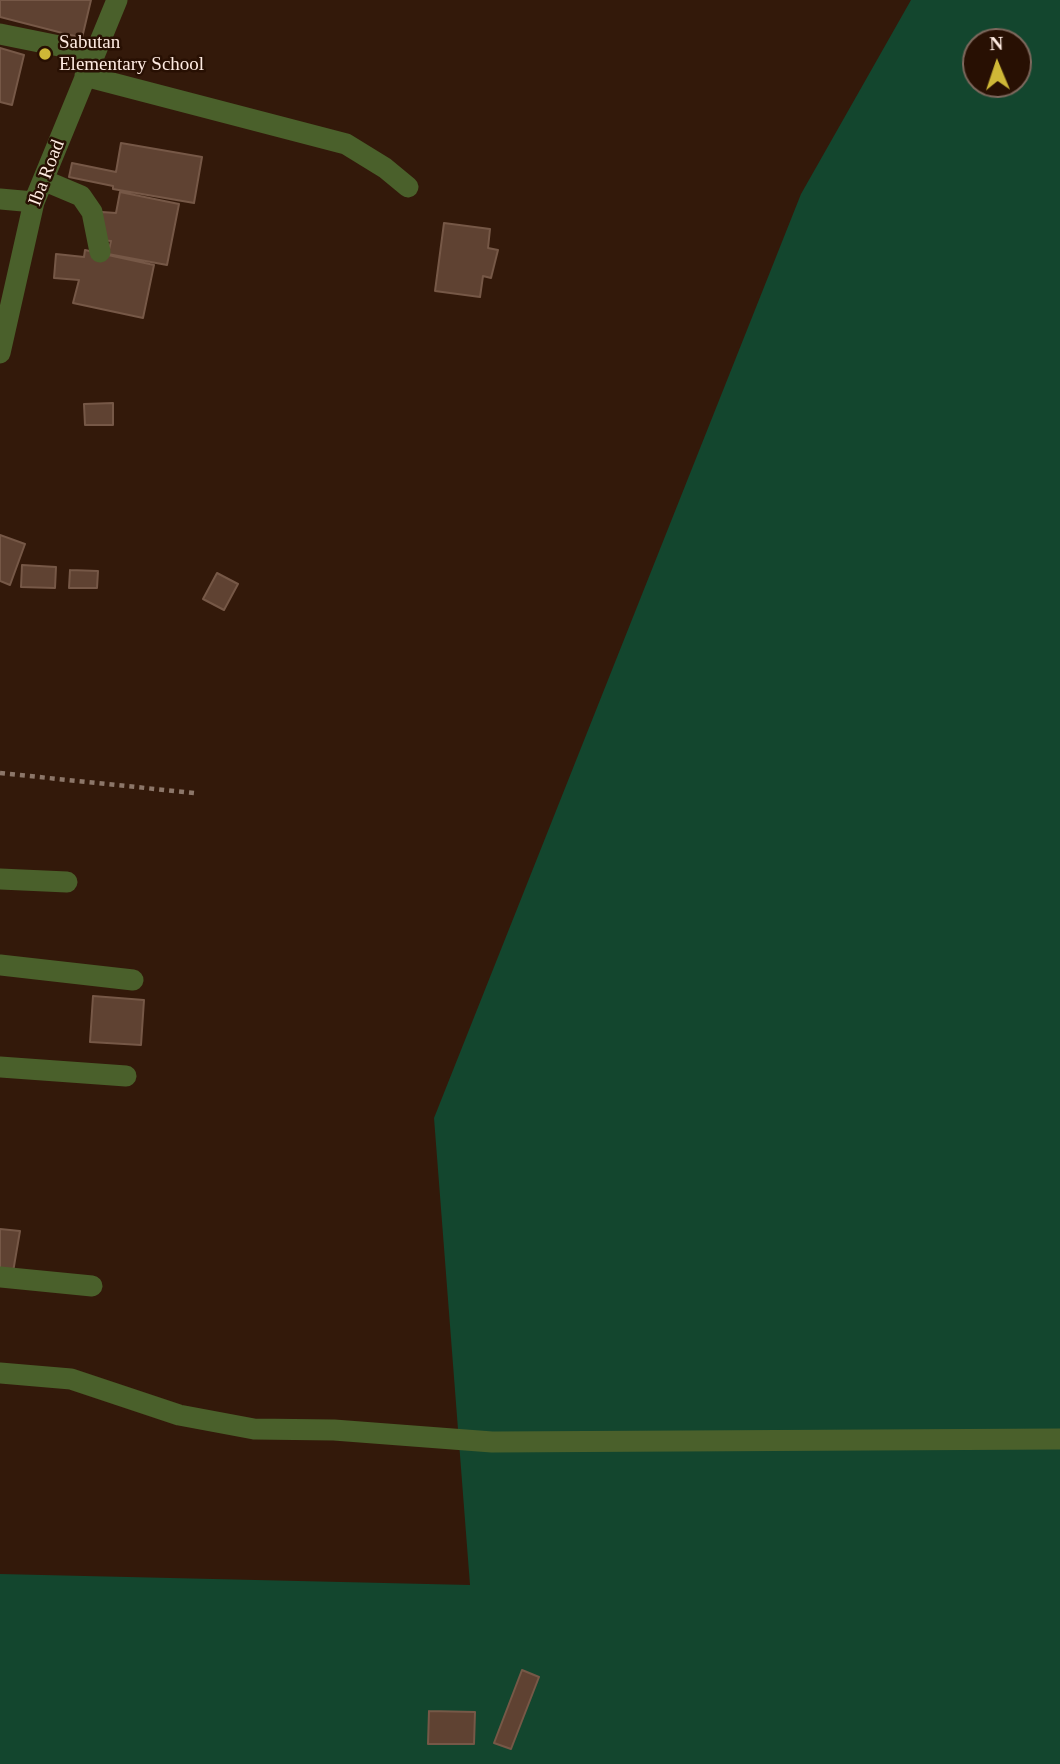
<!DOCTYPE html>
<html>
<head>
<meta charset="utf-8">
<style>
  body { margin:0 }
  #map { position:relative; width:1060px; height:1764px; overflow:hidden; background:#33190a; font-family:Georgia,serif }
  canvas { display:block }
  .north { position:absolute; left:962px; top:28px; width:70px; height:70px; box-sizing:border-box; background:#281003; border:2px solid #7e685d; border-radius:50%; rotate:358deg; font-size:19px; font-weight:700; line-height:28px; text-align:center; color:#ffece3 }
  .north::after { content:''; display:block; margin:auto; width:24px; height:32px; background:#cfb837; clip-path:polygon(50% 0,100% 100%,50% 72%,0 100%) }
</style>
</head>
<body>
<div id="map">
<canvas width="1060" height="1764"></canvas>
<div class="north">N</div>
</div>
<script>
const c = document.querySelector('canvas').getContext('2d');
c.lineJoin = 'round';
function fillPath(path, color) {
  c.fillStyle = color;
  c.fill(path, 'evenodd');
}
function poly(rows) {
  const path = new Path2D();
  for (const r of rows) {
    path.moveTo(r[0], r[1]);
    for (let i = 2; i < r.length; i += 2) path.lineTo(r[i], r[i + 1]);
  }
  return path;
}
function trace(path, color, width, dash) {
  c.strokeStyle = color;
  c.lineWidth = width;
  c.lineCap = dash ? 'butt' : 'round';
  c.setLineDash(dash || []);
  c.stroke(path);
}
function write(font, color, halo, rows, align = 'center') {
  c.font = font + ' Georgia,serif';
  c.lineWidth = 5;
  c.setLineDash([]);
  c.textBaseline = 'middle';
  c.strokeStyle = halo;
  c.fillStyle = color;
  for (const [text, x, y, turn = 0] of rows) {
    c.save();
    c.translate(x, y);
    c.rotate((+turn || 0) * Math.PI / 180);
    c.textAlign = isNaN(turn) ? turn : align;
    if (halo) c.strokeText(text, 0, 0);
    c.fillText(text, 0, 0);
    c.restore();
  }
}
fillPath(poly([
  [911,0,1060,0,1060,1764,0,1764,0,1574,470,1585,434,1118,801,194],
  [976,42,1018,42,1018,84,976,84]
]), '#13462e');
const building = poly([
  [0,0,91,0,82,38,0,17,0,0],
  [0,48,24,55,12,105,0,102,0,48],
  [121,143,202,157,194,203,113,189,113,186,69,177,72,163,116,172,121,143],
  [120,192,179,204,167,265,108,254,111,241,99,240,102,212,116,213,120,192],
  [444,223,490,229,488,248,498,250,491,278,483,276,480,297,435,291,444,223],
  [85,250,154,265,143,318,73,303,79,280,54,278,56,254,84,257,85,250],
  [113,403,113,425,85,425,84,404,113,403],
  [0,535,25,544,10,585,0,581,0,535],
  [22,565,56,567,55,588,21,587,22,565],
  [70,570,98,571,97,588,69,588,70,570],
  [217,573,238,584,224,610,203,599,217,573],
  [93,996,144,1000,141,1045,90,1042,93,996],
  [0,1229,20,1231,13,1272,0,1269,0,1229],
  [522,1670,539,1677,511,1749,494,1743,522,1670],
  [429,1711,475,1712,474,1744,428,1744,429,1711]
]);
fillPath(building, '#5f4232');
trace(building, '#765847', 2);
trace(poly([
  [0,773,194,793]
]), '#8c7669', 4.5, [5, 5]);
trace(poly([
  [0,34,94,53],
  [85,76,346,144,385,168,408,187],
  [43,180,81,196,92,212,100,252],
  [0,199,34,202],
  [0,353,34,202,117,0],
  [0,879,67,882],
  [0,965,133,980],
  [0,1067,126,1076],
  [0,1277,92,1286],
  [0,1373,71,1379,179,1415,254,1429,334,1430,492,1442,1060,1439]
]), '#4a602b', 21);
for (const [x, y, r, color] of [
  [45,54,7,"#cfb837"]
]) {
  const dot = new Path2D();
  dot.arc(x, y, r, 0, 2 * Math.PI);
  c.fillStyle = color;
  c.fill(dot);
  trace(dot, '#281003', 2.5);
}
write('19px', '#ffece3', '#281003', [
  ["Sabutan",59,43],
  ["Elementary School",59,65]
], 'left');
write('19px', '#ffece3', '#281003', [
  ["Iba Road",47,173,-69]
]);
</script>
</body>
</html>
